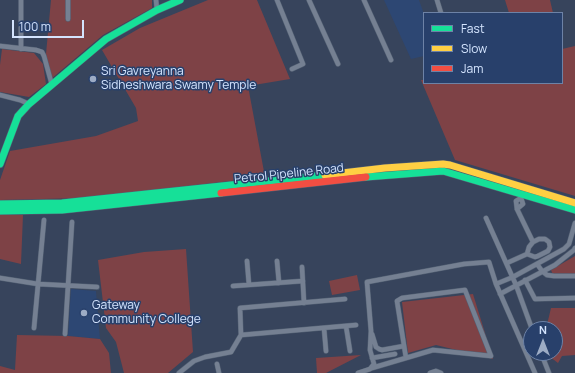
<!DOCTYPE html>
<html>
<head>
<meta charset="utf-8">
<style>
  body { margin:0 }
  #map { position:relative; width:575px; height:373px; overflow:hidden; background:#37445c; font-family:Manrope,sans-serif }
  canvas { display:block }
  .legend { position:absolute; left:423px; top:12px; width:140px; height:72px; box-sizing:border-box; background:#28406b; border:1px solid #6d82a6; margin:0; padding:5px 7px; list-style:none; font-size:12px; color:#d4e4fe }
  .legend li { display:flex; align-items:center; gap:8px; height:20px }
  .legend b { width:20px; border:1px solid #6d82a6 }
  .north { position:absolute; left:523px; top:321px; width:40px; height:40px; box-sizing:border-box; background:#28406b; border:1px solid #6d82a6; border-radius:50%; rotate:0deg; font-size:11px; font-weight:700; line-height:16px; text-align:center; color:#d4e4fe }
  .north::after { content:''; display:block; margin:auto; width:14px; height:18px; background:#9dacc5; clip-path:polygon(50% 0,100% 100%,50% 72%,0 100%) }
  .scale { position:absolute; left:12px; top:20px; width:72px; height:18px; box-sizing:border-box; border:2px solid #d4e4fe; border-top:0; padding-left:5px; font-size:12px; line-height:14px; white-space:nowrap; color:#d4e4fe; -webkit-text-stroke:3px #28406b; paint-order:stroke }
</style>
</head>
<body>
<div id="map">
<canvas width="575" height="373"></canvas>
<ul class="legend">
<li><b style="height:5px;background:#16e098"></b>Fast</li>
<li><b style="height:5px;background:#ffcf43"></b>Slow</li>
<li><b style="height:5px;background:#f24e42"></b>Jam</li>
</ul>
<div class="north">N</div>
<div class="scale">100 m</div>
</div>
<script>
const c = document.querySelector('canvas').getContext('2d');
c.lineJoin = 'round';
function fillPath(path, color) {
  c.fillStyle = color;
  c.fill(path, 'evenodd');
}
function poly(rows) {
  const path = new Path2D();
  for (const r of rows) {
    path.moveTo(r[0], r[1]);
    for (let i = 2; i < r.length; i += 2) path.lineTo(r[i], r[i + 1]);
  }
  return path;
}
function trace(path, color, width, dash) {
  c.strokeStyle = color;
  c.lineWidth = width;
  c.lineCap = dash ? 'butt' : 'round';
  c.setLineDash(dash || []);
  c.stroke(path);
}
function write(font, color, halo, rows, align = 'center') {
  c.font = font + ' Manrope,sans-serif';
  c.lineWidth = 3;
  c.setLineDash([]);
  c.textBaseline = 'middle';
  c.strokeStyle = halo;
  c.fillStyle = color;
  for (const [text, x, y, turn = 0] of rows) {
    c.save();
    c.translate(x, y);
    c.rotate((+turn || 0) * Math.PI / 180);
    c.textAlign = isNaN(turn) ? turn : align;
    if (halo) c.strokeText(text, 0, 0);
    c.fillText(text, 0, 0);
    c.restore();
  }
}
fillPath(poly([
  [384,0,419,0,424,14,424,56,411,59],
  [71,289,96,291,100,339,68,336]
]), '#2d4773');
fillPath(poly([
  [51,0,152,0,152,8,103,35,51,79,46,54],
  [208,0,257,0,290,79,248,86,265,177,84,198,0,200,0,180,10,151,96,136,138,121,136,108,102,50,140,28],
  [505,0,550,0,553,13,509,13],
  [575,46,575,196,455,160,421,80,424,80,424,83,562,83,562,49],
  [2,49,34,53,43,64,46,84,29,97,0,92,0,65],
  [0,215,23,215,21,264,0,259],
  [186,249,193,352,168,373,124,373,116,342,106,328,98,260,144,252],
  [575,256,575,274,553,275,551,270],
  [357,275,360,290,332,295,329,281],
  [473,294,493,359,436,345,408,353,402,302],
  [551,308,575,308,575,355,562,356,558,363,545,353,555,353,555,329,546,329],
  [17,335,68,336,100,339,109,353,111,373,0,373,0,366,15,370],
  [361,355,326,373,317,373,316,358]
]), '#7e4246');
const street = poly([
  [21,0,21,49],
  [156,0,157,10],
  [277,0,303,64,292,69],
  [309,0,338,64],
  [364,0,391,60],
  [437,0,441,13],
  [68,19,68,0],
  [0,46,36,50,42,52,44,56,52,85],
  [0,95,20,100,29,104],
  [521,198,516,201,517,209,533,242],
  [517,209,523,204,521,198,522,195],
  [486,218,516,285,532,329],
  [247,261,249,285],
  [277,261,279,283],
  [507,263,527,254,535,257,538,256,548,251,550,247,549,242,545,239,539,239,533,242,529,247,527,254],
  [537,264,542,271,547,275,554,276,575,276],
  [302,267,304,303],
  [0,278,38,284,97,287],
  [525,280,535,299,575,298],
  [496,284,513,277,564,249,569,244,575,223],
  [233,286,303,281],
  [500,294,555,265,574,250,575,248],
  [346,326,350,351],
  [34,328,44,220],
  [324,328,326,351],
  [65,334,72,222],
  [372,334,376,347,379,349,382,350,404,346],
  [241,335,356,325],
  [541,353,549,373],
  [372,358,395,354],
  [217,364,219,373],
  [372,368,433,350,491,356,465,290,402,298,397,301,406,358],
  [179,373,194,361,205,357,231,352,241,335,240,308,345,299],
  [358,373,370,369,374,364,370,350,371,331,367,282,464,264,489,262,496,284,535,373],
  [430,373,436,371,441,373]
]);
const fast = poly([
  [0,164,18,116,29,104,106,39,157,10,180,0],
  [366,177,443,171,575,210],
  [0,204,62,203,325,175],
  [0,211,62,210,221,193]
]);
const slow = poly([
  [325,175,385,168,443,164,450,165,575,203]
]);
const jam = poly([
  [221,193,366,177]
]);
trace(street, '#546174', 5.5);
trace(fast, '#546174', 8);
trace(slow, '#546174', 8);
trace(jam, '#546174', 8);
trace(street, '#758092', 4.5);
trace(fast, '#16e098', 7);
trace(slow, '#ffcf43', 7);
trace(jam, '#f24e42', 7);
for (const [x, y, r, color] of [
  [93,79,4,"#9dacc5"],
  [84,313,4,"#9dacc5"]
]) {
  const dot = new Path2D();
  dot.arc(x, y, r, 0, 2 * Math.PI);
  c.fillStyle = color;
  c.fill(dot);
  trace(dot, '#28406b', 1.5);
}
write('12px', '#d4e4fe', '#28406b', [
  ["Sri Gavreyanna",101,72],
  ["Sidheshwara Swamy Temple",101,86],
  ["Gateway",92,306],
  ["Community College",92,320]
], 'left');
write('12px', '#d4e4fe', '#28406b', [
  ["Petrol Pipeline Road",289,174,-6]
]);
</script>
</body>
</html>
